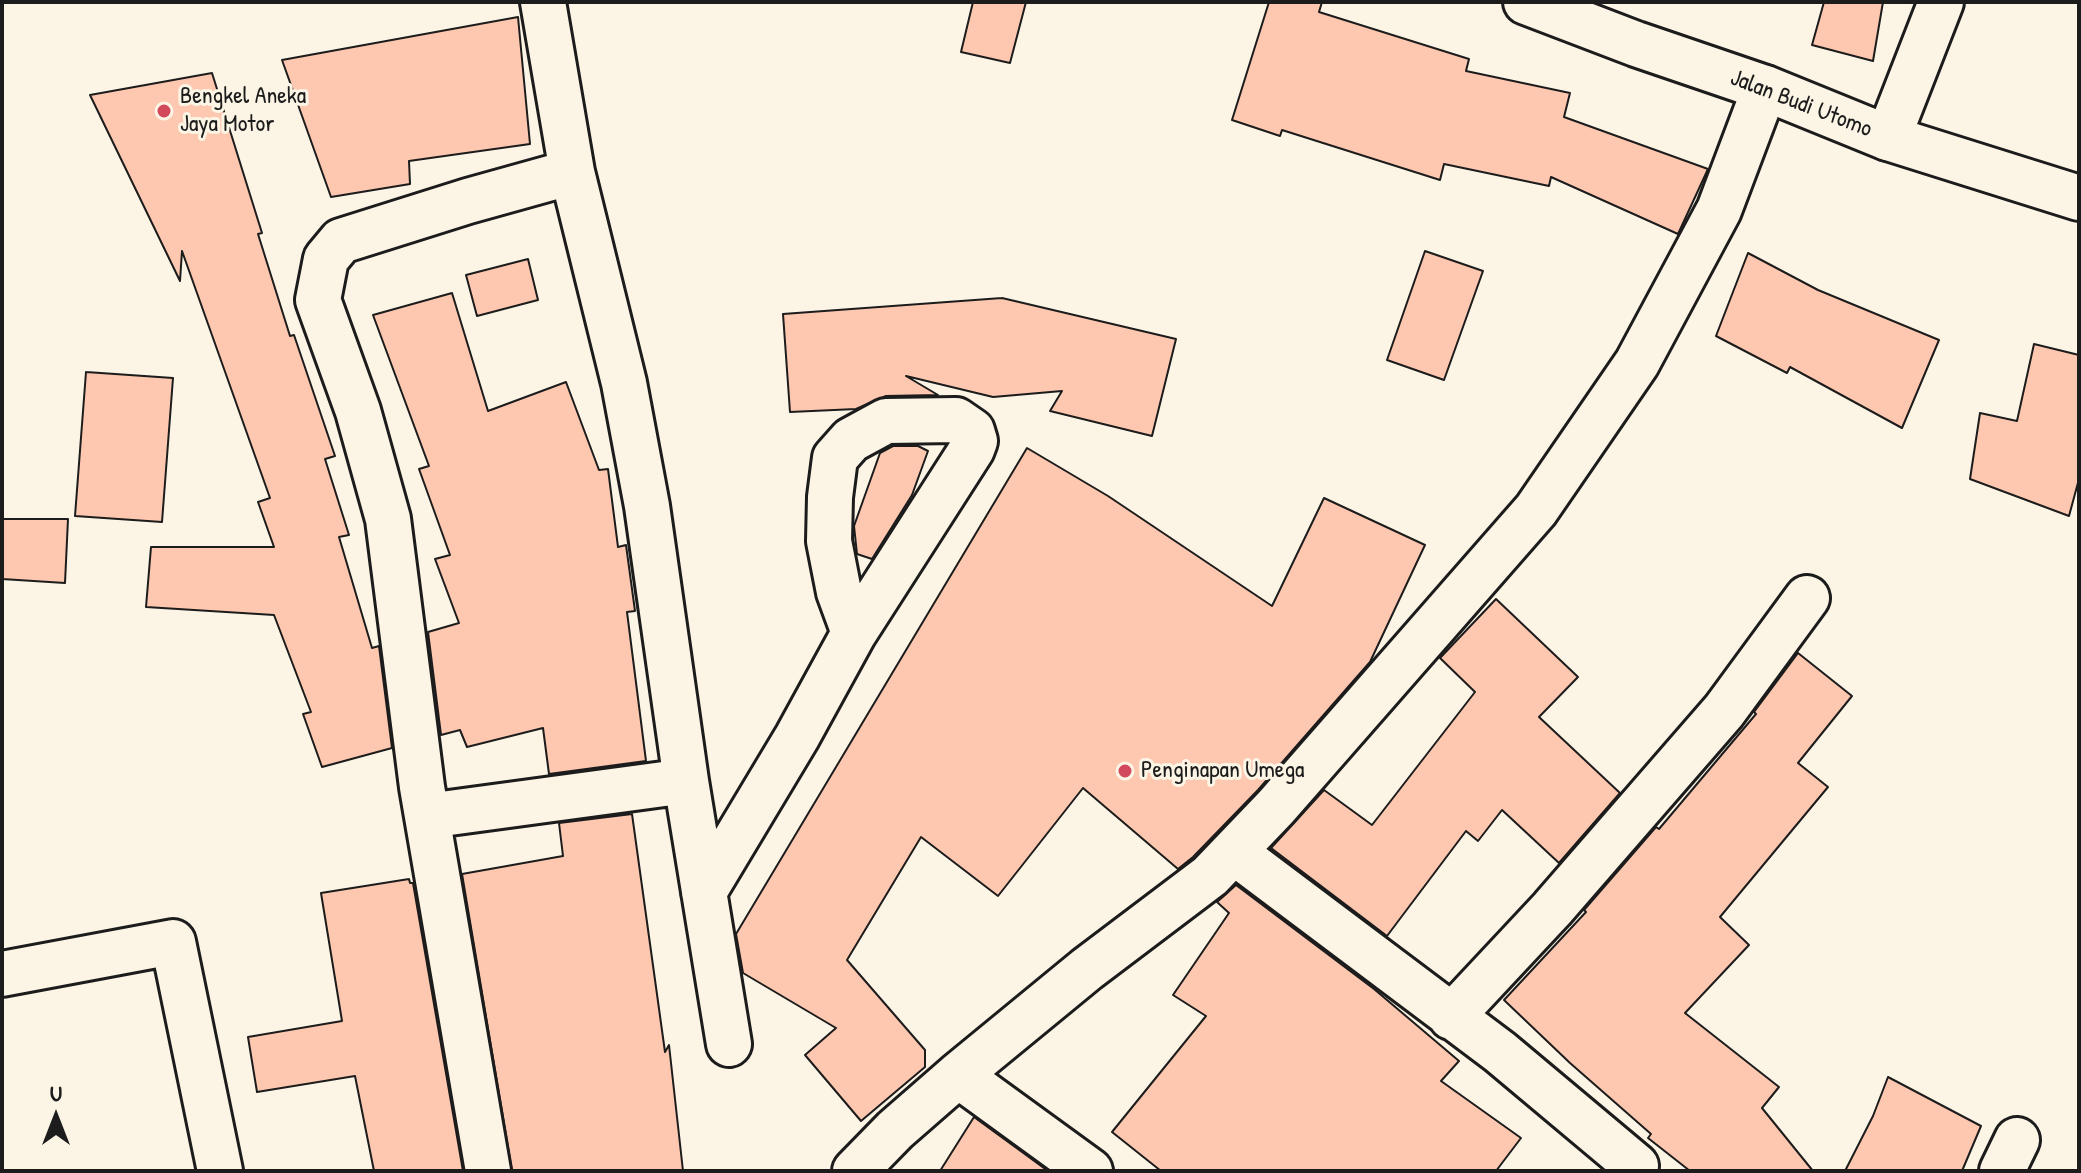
<!DOCTYPE html>
<html>
<head>
<meta charset="utf-8">
<style>
  body { margin:0 }
  #map { position:relative; width:2081px; height:1173px; overflow:hidden; background:#fcf5e5; font-family:"Patrick Hand",sans-serif }
  canvas { display:block }
  .frame { position:absolute; inset:0; border:4px solid #1c1c1c; pointer-events:none }
  .north { position:absolute; left:16px; top:1077px; width:80px; height:80px; -webkit-text-stroke:6px #fcf5e5; paint-order:stroke; rotate:0deg; font-size:22px; font-weight:700; line-height:32px; text-align:center; color:#1c1c1c }
  .north::after { content:''; display:block; margin:auto; width:28px; height:36px; background:#1c1c1c; clip-path:polygon(50% 0,100% 100%,50% 72%,0 100%) }
</style>
</head>
<body>
<div id="map">
<canvas width="2081" height="1173"></canvas>
<div class="frame"></div>
<div class="north">U</div>
</div>
<script>
const c = document.querySelector('canvas').getContext('2d');
c.lineJoin = 'round';
function fillPath(path, color) {
  c.fillStyle = color;
  c.fill(path, 'evenodd');
}
function poly(rows) {
  const path = new Path2D();
  for (const r of rows) {
    path.moveTo(r[0], r[1]);
    for (let i = 2; i < r.length; i += 2) path.lineTo(r[i], r[i + 1]);
  }
  return path;
}
function trace(path, color, width, dash) {
  c.strokeStyle = color;
  c.lineWidth = width;
  c.lineCap = dash ? 'butt' : 'round';
  c.setLineDash(dash || []);
  c.stroke(path);
}
function write(font, color, halo, rows, align = 'center') {
  c.font = font + ' "Patrick Hand",sans-serif';
  c.lineWidth = 6;
  c.setLineDash([]);
  c.textBaseline = 'middle';
  c.strokeStyle = halo;
  c.fillStyle = color;
  for (const [text, x, y, turn = 0] of rows) {
    c.save();
    c.translate(x, y);
    c.rotate((+turn || 0) * Math.PI / 180);
    c.textAlign = isNaN(turn) ? turn : align;
    if (halo) c.strokeText(text, 0, 0);
    c.fillText(text, 0, 0);
    c.restore();
  }
}
const building = poly([
  [973,2,1026,2,1010,63,961,52,973,2],
  [1269,2,1322,2,1319,12,1469,59,1466,71,1570,93,1564,117,1708,169,1678,234,1551,177,1549,186,1444,164,1440,180,1282,130,1280,136,1232,120,1269,2],
  [1824,2,1883,2,1873,61,1812,45,1824,2],
  [518,17,530,144,409,161,410,184,331,197,282,60,518,17],
  [212,73,262,233,258,234,290,336,294,335,335,456,325,459,349,535,339,537,372,648,379,646,392,748,322,767,303,714,311,712,274,615,146,607,151,547,274,547,258,502,270,498,182,251,180,281,90,95,212,73],
  [1425,251,1483,271,1444,380,1387,360,1425,251],
  [1748,253,1818,290,1939,340,1902,428,1790,367,1787,373,1716,336,1748,253],
  [528,259,538,300,477,316,466,275,528,259],
  [452,293,488,411,566,382,599,470,608,469,618,547,626,545,635,611,627,612,646,761,549,774,543,728,467,747,460,730,441,735,428,632,459,623,435,559,450,555,419,469,429,466,373,315,452,293],
  [1002,298,1176,339,1152,436,1050,411,1062,391,993,397,906,376,938,395,886,396,856,409,790,412,783,314,1002,298],
  [2034,344,2079,355,2079,479,2069,516,1970,479,1980,413,2017,421,2034,344],
  [86,372,173,378,162,522,75,516,86,372],
  [893,446,918,446,928,451,912,495,872,559,857,554,854,526,880,453,893,446],
  [1027,448,1108,496,1272,606,1324,498,1425,545,1370,662,1258,790,1193,857,1178,869,1083,788,998,896,921,837,847,960,925,1050,925,1067,861,1121,805,1055,836,1028,743,973,736,934,1027,448],
  [2,519,68,519,65,583,2,579,2,519],
  [1496,599,1578,677,1539,717,1620,793,1559,863,1502,810,1478,841,1466,831,1387,936,1271,848,1324,790,1372,825,1475,692,1440,658,1496,599],
  [1798,653,1852,696,1798,763,1828,787,1720,917,1749,945,1685,1013,1779,1087,1762,1108,1813,1171,1690,1171,1648,1138,1651,1134,1570,1063,1504,1000,1586,912,1584,910,1656,827,1659,829,1756,714,1754,712,1798,653],
  [632,814,665,1052,669,1045,683,1171,512,1171,462,874,563,856,559,823,632,814],
  [409,879,410,883,413,883,463,1171,374,1171,355,1076,257,1092,248,1037,342,1021,321,893,409,879],
  [1236,885,1374,989,1459,1061,1441,1081,1521,1138,1496,1171,1161,1171,1112,1132,1206,1016,1173,995,1229,913,1217,902,1236,885],
  [1888,1077,1981,1126,1962,1171,1845,1171,1873,1116,1888,1077],
  [974,1117,1048,1171,940,1171,974,1117]
]);
fillPath(building, '#fdc7b0');
trace(building, '#1c1c1c', 2);
const minor = poly([
  [543,2,572,172,624,383,647,506,686,781],
  [1888,138,1941,2],
  [427,816,686,781,729,1044],
  [1234,852,1500,1052,1636,1166],
  [704,892,797,737,854,633,972,449,975,441,972,431,956,420,886,421,851,440,835,458,830,497,829,541,839,592,854,633],
  [2,974,173,942,220,1171],
  [1451,1017,1552,909,1724,711,1807,598],
  [958,1075,1090,1171],
  [488,1171,422,787,388,519,358,411,318,300,326,259,341,241,468,201,572,172],
  [855,1171,895,1130,958,1075,1087,969,1210,876,1276,807,1536,510,1637,363,1719,210,1765,88],
  [2002,1171,2017,1140]
]);
const secondary = poly([
  [1526,2,1636,44,1765,88,1888,138,2079,198]
]);
trace(minor, '#1c1c1c', 50);
trace(secondary, '#1c1c1c', 50);
trace(minor, '#fcf5e5', 44);
trace(secondary, '#fcf5e5', 44);
for (const [x, y, r, color] of [
  [164,111,8,"#d1495b"],
  [1125,771,8,"#d1495b"]
]) {
  const dot = new Path2D();
  dot.arc(x, y, r, 0, 2 * Math.PI);
  c.fillStyle = color;
  c.fill(dot);
  trace(dot, '#fcf5e5', 3);
}
write('24px', '#1c1c1c', '#fcf5e5', [
  ["Bengkel Aneka",180,97],
  ["Jaya Motor",180,125],
  ["Penginapan Umega",1141,771]
], 'left');
write('24px', '#1c1c1c', '#fcf5e5', [
  ["Jalan Budi Utomo",1801,104,21]
]);
</script>
</body>
</html>
